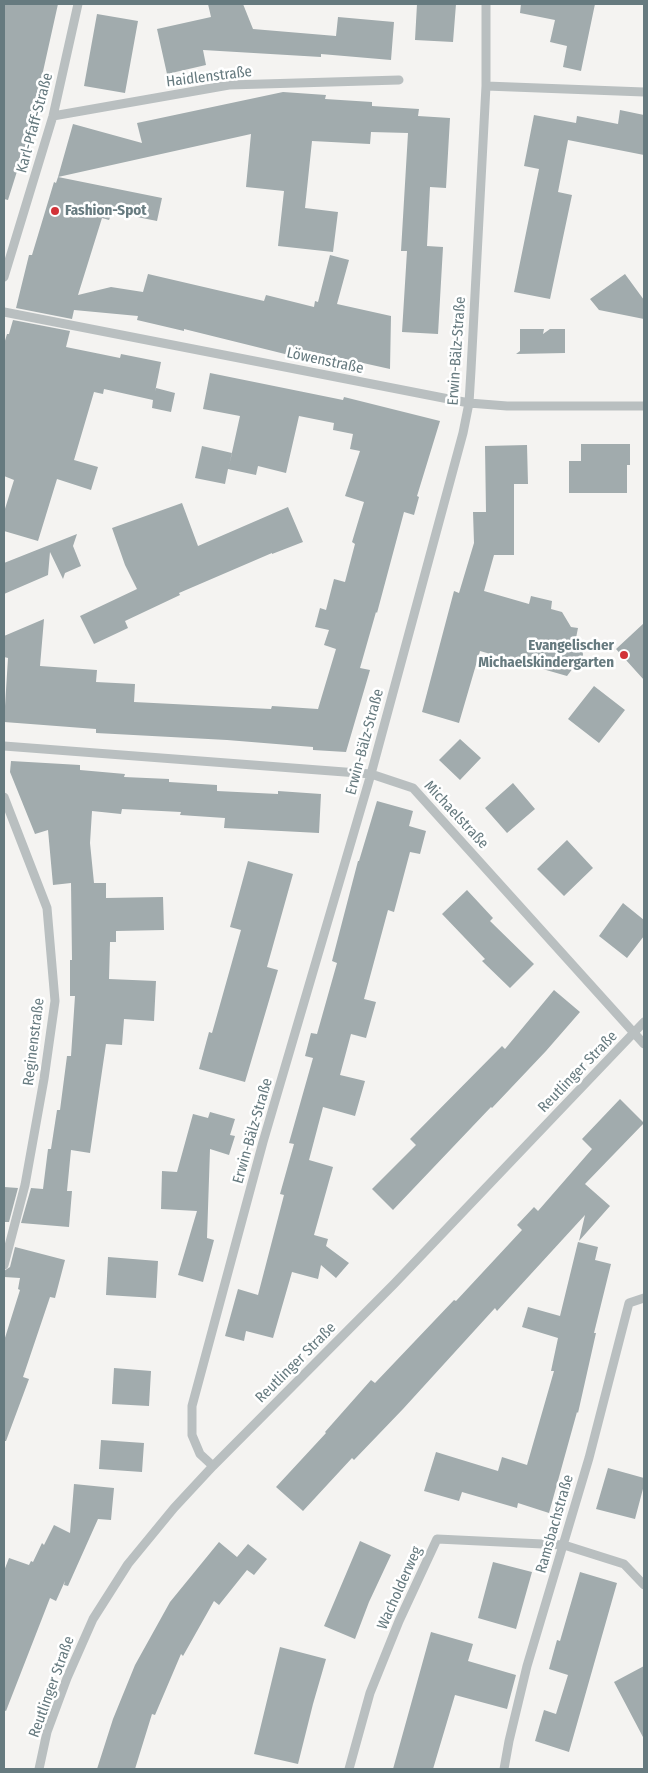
<!DOCTYPE html>
<html>
<head>
<meta charset="utf-8">
<style>
  body { margin:0 }
  #map { position:relative; width:648px; height:1773px; overflow:hidden; background:#f4f3f1; font-family:"Fira Sans Condensed",sans-serif }
  canvas { display:block }
  .frame { position:absolute; inset:0; border:5px solid #667a7f; pointer-events:none }
</style>
</head>
<body>
<div id="map">
<canvas width="648" height="1773"></canvas>
<div class="frame"></div>
</div>
<script>
const c = document.querySelector('canvas').getContext('2d');
c.lineJoin = 'round';
function fillPath(path, color) {
  c.fillStyle = color;
  c.fill(path, 'evenodd');
}
function poly(rows) {
  const path = new Path2D();
  for (const r of rows) {
    path.moveTo(r[0], r[1]);
    for (let i = 2; i < r.length; i += 2) path.lineTo(r[i], r[i + 1]);
  }
  return path;
}
function trace(path, color, width, dash) {
  c.strokeStyle = color;
  c.lineWidth = width;
  c.lineCap = dash ? 'butt' : 'round';
  c.setLineDash(dash || []);
  c.stroke(path);
}
function write(font, color, halo, rows, align = 'center') {
  c.font = font + ' "Fira Sans Condensed",sans-serif';
  c.lineWidth = 5;
  c.setLineDash([]);
  c.textBaseline = 'middle';
  c.strokeStyle = halo;
  c.fillStyle = color;
  for (const [text, x, y, turn = 0] of rows) {
    c.save();
    c.translate(x, y);
    c.rotate((+turn || 0) * Math.PI / 180);
    c.textAlign = isNaN(turn) ? turn : align;
    if (halo) c.strokeText(text, 0, 0);
    c.fillText(text, 0, 0);
    c.restore();
  }
}
fillPath(poly([
  [4,4,58,4,30,130,8,200,4,199],
  [208,4,243,4,253,29,336,36,338,17,394,22,391,60,321,54,321,57,203,50,206,65,167,74,157,29,211,17],
  [417,4,456,4,453,42,415,40],
  [521,4,595,4,581,71,563,67,567,46,550,42,555,20,520,13],
  [97,14,138,21,125,93,84,86],
  [283,92,326,95,325,99,372,102,372,106,419,109,418,116,450,118,446,188,430,187,427,246,443,247,438,334,402,332,407,251,401,251,408,133,371,132,370,144,312,141,305,208,338,212,333,252,278,246,284,191,246,187,251,134,58,177,73,124,142,143,137,123],
  [620,110,644,115,644,155,568,140,558,192,572,195,550,299,514,292,539,169,524,166,534,115,576,123,577,116,618,124],
  [58,177,162,198,157,221,112,212,109,220,102,218,78,295,111,287,143,292,148,274,264,301,266,295,314,307,315,301,318,302,330,255,349,260,337,304,391,316,390,369,291,347,289,355,184,329,184,331,137,320,138,316,74,310,72,319,16,308,29,255,32,255,54,182,56,183],
  [625,274,644,300,644,319,599,310,590,299],
  [13,320,70,331,66,347,120,358,121,354,161,362,155,392,156,388,175,393,171,412,152,408,153,400,104,389,103,394,94,392,74,460,98,467,91,490,57,479,38,541,4,531,4,512,14,480,4,476,4,344,7,334,9,334],
  [520,329,544,329,543,334,550,329,565,329,565,353,516,354,520,351],
  [210,373,343,400,344,397,440,421,417,496,419,497,414,515,404,512,377,613,376,612,360,668,370,670,346,752,313,750,313,747,227,740,96,733,96,729,4,722,8,658,4,657,4,636,44,619,40,666,97,670,96,682,135,684,134,702,271,709,272,706,318,709,336,649,324,645,329,630,315,627,320,608,326,610,334,579,345,582,355,544,352,542,364,502,345,496,360,451,350,449,353,434,333,430,334,423,299,416,286,473,258,466,256,475,228,469,225,484,195,478,202,446,232,453,229,466,240,416,203,409],
  [581,444,630,444,630,465,627,465,627,493,569,493,569,461,581,461],
  [527,445,528,484,514,484,514,555,494,555,484,591,529,604,531,596,552,601,551,609,562,612,571,627,578,628,576,638,582,645,583,655,567,676,480,651,459,723,422,712,454,591,459,593,474,543,473,512,486,512,485,446],
  [182,503,198,546,288,507,303,542,272,554,272,553,179,593,180,595,125,621,128,628,94,644,80,616,137,589,125,565,112,528],
  [77,534,73,546,81,566,65,573,63,579,50,552,48,575,4,594,4,563],
  [644,623,644,680,616,649],
  [594,686,625,710,599,743,568,719],
  [460,739,481,758,460,780,439,760],
  [11,761,80,765,80,770,125,774,124,777,169,779,169,782,217,785,217,791,278,794,278,791,321,794,319,833,224,828,225,818,180,815,181,812,122,809,121,814,92,811,90,843,94,883,106,883,106,898,163,897,164,930,116,931,116,942,110,942,109,979,156,981,154,1021,124,1019,122,1045,106,1044,90,1153,71,1150,67,1191,72,1191,69,1227,21,1223,31,1188,43,1189,48,1149,51,1149,57,1110,60,1110,67,1056,71,1056,75,996,70,996,70,960,72,960,71,883,53,885,48,830,35,834,10,772],
  [513,783,535,809,507,833,485,808],
  [377,801,413,811,409,826,426,831,420,854,410,852,394,912,388,910,364,999,376,1002,366,1038,351,1034,340,1075,365,1081,355,1116,323,1107,309,1160,333,1167,314,1235,328,1239,326,1246,349,1263,336,1278,321,1265,318,1279,292,1272,273,1338,246,1331,244,1341,225,1336,238,1289,258,1295,284,1195,280,1194,294,1144,289,1143,313,1058,305,1056,311,1033,317,1034,337,963,332,961,358,861,359,861],
  [567,840,593,868,564,896,537,869],
  [248,861,293,874,267,967,278,970,245,1082,199,1069,209,1032,212,1033,241,930,230,927],
  [467,890,493,918,490,921,534,964,510,988,482,961,485,959,442,914],
  [623,903,644,920,644,936,627,958,599,936],
  [554,990,580,1012,546,1051,492,1108,491,1107,393,1210,372,1189,416,1145,410,1139,502,1046,505,1049],
  [620,1099,644,1123,585,1184,610,1206,579,1241,585,1215,497,1311,495,1308,403,1409,354,1460,352,1458,303,1511,276,1487,326,1433,325,1432,371,1380,375,1383,454,1300,456,1301,522,1230,517,1225,534,1207,538,1211,592,1149,582,1139],
  [210,1112,235,1119,230,1135,235,1136,229,1155,210,1149,207,1238,214,1240,203,1282,178,1275,197,1211,161,1209,162,1171,177,1172,193,1114,208,1118],
  [4,1187,18,1188,9,1222,4,1222],
  [578,1242,598,1247,595,1260,611,1264,594,1333,596,1333,578,1413,577,1412,549,1513,518,1503,517,1508,462,1492,459,1501,424,1491,436,1452,498,1471,502,1457,527,1465,554,1371,551,1371,558,1338,522,1327,528,1307,560,1316],
  [15,1247,65,1260,55,1298,50,1297,23,1377,29,1379,6,1441,4,1441,4,1341,20,1290,18,1289,20,1278,4,1277,4,1271,10,1267],
  [108,1257,158,1261,156,1298,106,1295],
  [114,1368,151,1371,149,1406,112,1404],
  [101,1440,144,1443,142,1472,99,1469],
  [608,1468,644,1478,644,1485,635,1519,596,1509],
  [74,1484,114,1488,111,1520,98,1519,68,1586,64,1585,65,1581,56,1601,50,1598,6,1711,4,1710,4,1571,9,1558,29,1565,31,1561,33,1562,42,1543,44,1545,54,1525,70,1533],
  [360,1541,391,1555,369,1602,355,1639,324,1626],
  [219,1542,237,1557,248,1544,267,1559,254,1575,247,1570,219,1605,214,1601,183,1656,181,1654,155,1715,152,1714,135,1769,97,1769,113,1719,135,1665,170,1602],
  [493,1562,532,1572,516,1629,478,1618],
  [580,1572,617,1583,569,1752,535,1741,544,1710,556,1714,568,1675,549,1669,557,1640,560,1641],
  [431,1632,473,1644,468,1661,516,1675,507,1709,455,1695,433,1769,393,1769],
  [280,1647,326,1659,313,1704,298,1764,254,1754],
  [644,1666,644,1739,614,1682]
]), '#a1abad');
trace(poly([
  [486,86,644,92],
  [53,116,229,85,399,80],
  [4,277,53,116,78,4],
  [4,312,469,403,507,406,644,406],
  [4,746,371,774,413,788,644,1044],
  [4,797,47,908,55,1001,44,1079,25,1185,4,1265],
  [213,1466,200,1454,192,1435,192,1406,263,1142,371,774,463,433,469,403,471,370,486,86,486,4],
  [39,1769,47,1732,67,1678,93,1619,128,1564,174,1508,213,1466,394,1284,644,1022],
  [349,1769,370,1693,399,1621,437,1539,564,1545,624,1564,644,1585],
  [504,1769,509,1741,527,1666,589,1458,629,1303,644,1298]
]), '#b9bfc0', 9);
for (const [x, y, r, color] of [
  [55,211,5,"#d23238"],
  [624,655,5,"#d23238"]
]) {
  const dot = new Path2D();
  dot.arc(x, y, r, 0, 2 * Math.PI);
  c.fillStyle = color;
  c.fill(dot);
  trace(dot, '#fff', 2);
}
write('15px', '#667a7f', '#fff', [
  ["Haidlenstraße",209,77,-7],
  ["Karl-Pfaff-Straße",35,123,-75],
  ["Erwin-Bälz-Straße",457,351,-86],
  ["Löwenstraße",325,361,12],
  ["Erwin-Bälz-Straße",365,742,-75],
  ["Michaelstraße",456,815,47],
  ["Reginenstraße",34,1042,-83],
  ["Reutlinger Straße",578,1072,-46],
  ["Erwin-Bälz-Straße",253,1131,-74],
  ["Reutlinger Straße",296,1363,-45],
  ["Ramsbachstraße",555,1524,-74],
  ["Wacholderweg",400,1588,-66],
  ["Reutlinger Straße",52,1687,-70]
]);
write('bold 15px', '#667a7f', '#fff', [
  ["Fashion-Spot",65,211],
  ["Evangelischer",614,646,"right"],
  ["Michaelskindergarten",614,663,"right"]
], 'left');
</script>
</body>
</html>
